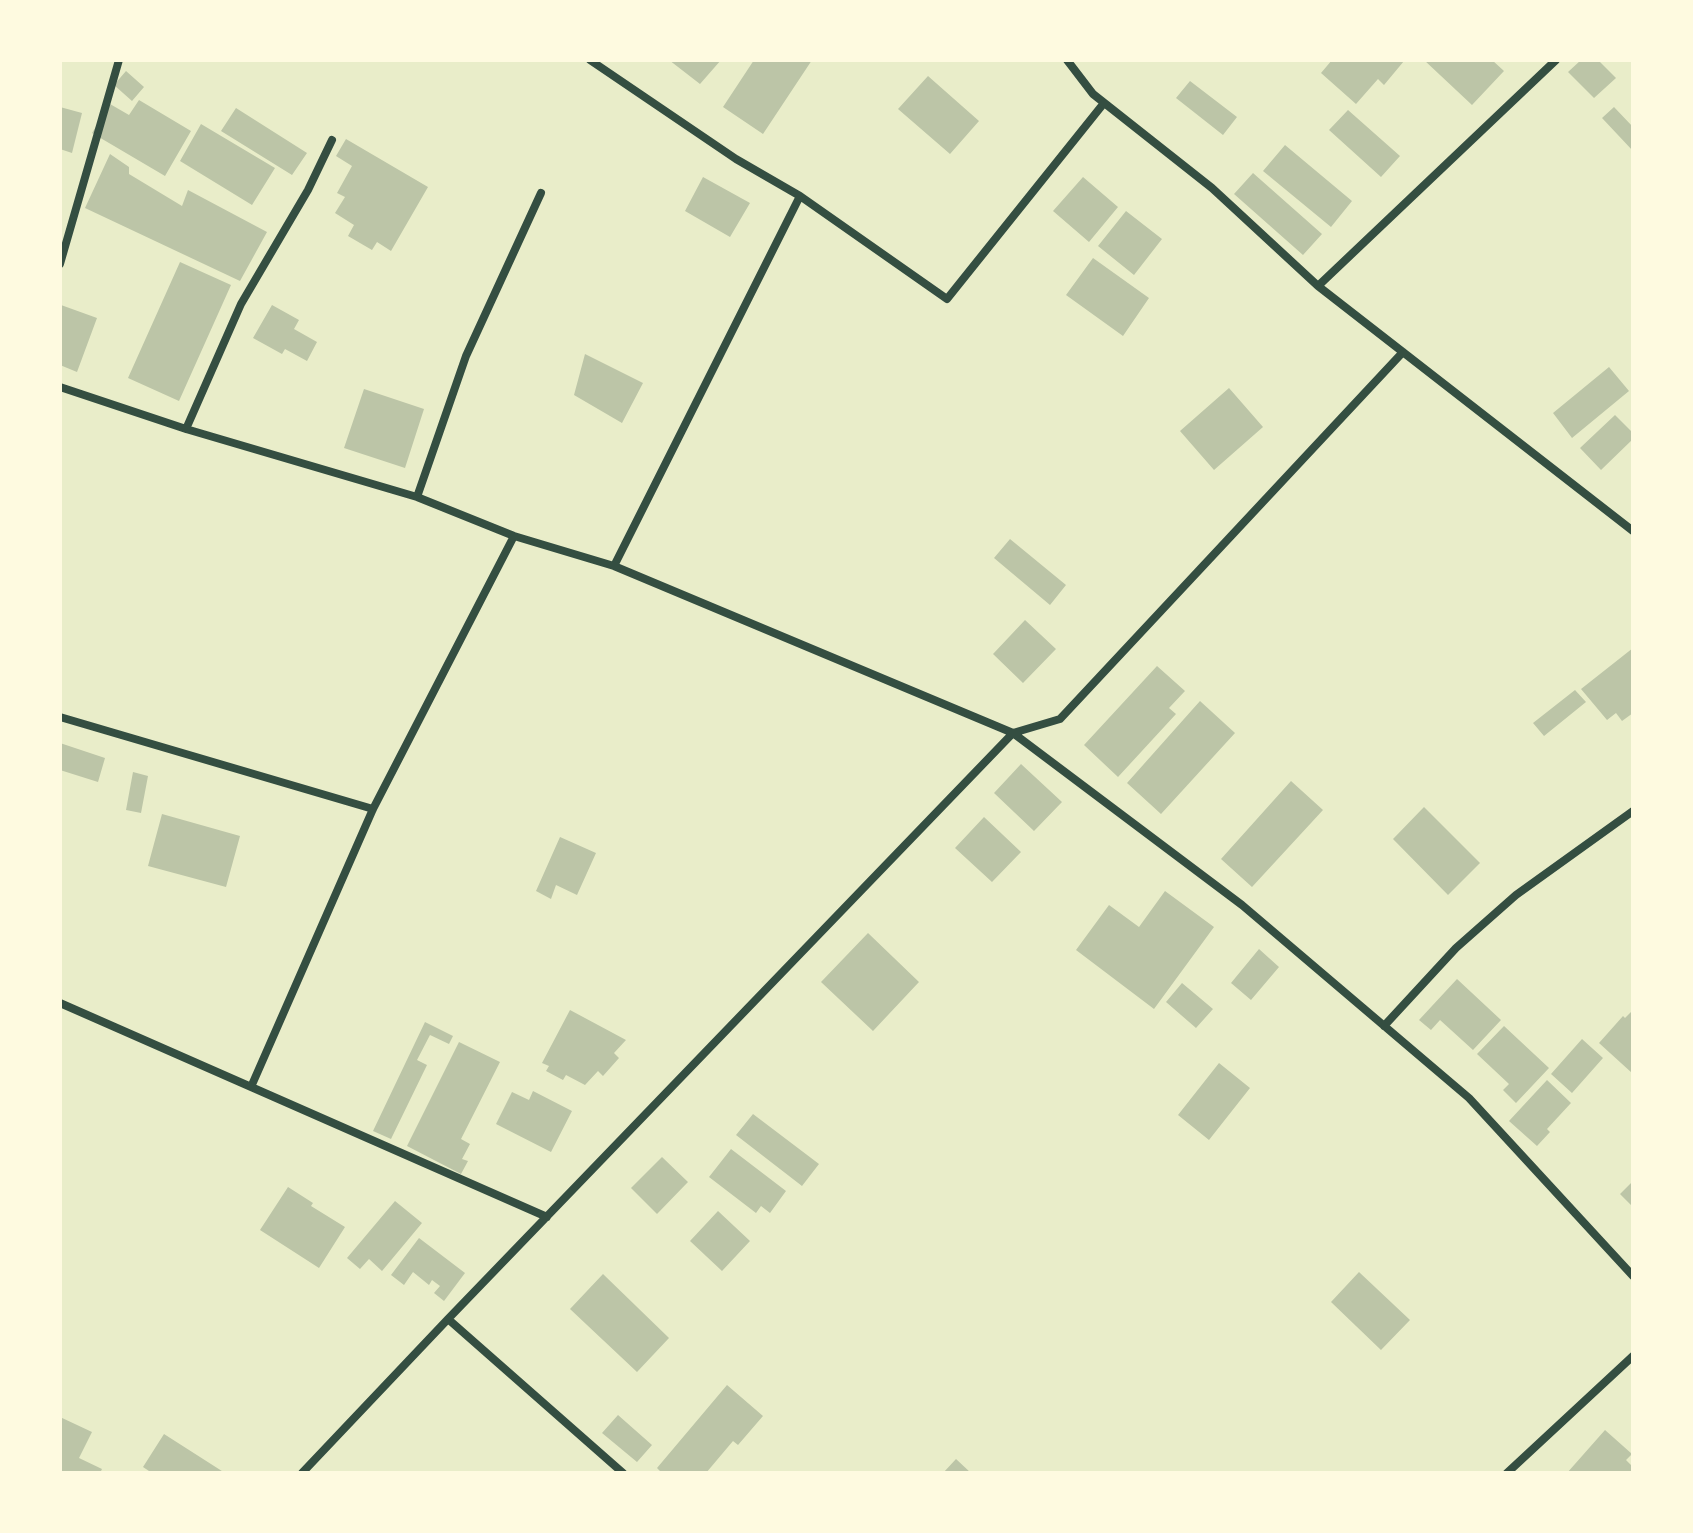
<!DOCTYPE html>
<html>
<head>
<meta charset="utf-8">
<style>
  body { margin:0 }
  #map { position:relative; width:1693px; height:1533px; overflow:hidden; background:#e9edc9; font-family:"Space Grotesk",sans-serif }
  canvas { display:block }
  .frame { position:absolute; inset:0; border:62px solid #fefae0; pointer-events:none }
</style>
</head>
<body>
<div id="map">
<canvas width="1693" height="1533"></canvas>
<div class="frame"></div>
</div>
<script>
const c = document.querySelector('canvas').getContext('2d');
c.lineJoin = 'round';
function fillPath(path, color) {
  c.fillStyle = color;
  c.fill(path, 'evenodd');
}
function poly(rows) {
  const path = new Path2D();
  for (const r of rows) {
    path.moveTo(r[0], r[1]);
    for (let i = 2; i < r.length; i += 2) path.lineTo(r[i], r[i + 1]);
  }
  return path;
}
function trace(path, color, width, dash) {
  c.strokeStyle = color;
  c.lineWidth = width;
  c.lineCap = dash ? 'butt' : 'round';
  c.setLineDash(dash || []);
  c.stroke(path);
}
fillPath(poly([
  [669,60,721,60,700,84],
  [754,60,812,60,763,134,723,107],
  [1332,60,1402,60,1404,61,1384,85,1378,79,1356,104,1321,73],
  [1424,60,1492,60,1504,71,1472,105],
  [1581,60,1598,60,1616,78,1594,98,1568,72],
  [126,71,144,87,132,101,114,85],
  [928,76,979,121,950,154,898,109],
  [1190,81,1237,117,1223,135,1176,98],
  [139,100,191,131,165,176,92,133,110,104,129,115],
  [60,107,82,113,72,153,60,149],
  [1614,107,1633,127,1633,151,1602,118],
  [236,108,307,153,292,175,221,131],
  [1348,110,1400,156,1381,177,1329,130],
  [201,124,275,168,252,205,180,161],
  [346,139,428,187,391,251,377,242,372,250,348,236,354,225,335,213,345,197,337,193,352,166,336,156],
  [1285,145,1352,201,1331,227,1263,171],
  [110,154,129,167,129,174,182,206,188,190,267,232,240,281,85,208],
  [1253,173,1322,234,1303,255,1234,194],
  [703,177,750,203,730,237,685,211],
  [1083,177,1118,207,1089,242,1053,211],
  [1126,211,1162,239,1134,275,1098,246],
  [1093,258,1149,298,1123,336,1066,295],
  [180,262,231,285,179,401,128,378],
  [61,305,97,318,77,372,60,365],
  [272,305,299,320,294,329,317,342,307,361,285,349,282,354,253,338],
  [585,354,643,383,622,423,574,395],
  [1609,367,1629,391,1572,438,1553,413],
  [1229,388,1263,427,1214,470,1180,431],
  [364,389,424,409,405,468,344,448],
  [1615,415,1633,433,1633,439,1601,470,1580,448],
  [1010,539,1066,585,1050,605,994,558],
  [1025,620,1056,649,1023,683,993,654],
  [1633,648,1633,713,1622,721,1616,713,1607,720,1581,689],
  [1157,666,1185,691,1169,708,1176,714,1118,777,1084,745],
  [1575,690,1586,702,1544,736,1533,723],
  [1200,701,1235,733,1161,814,1127,783],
  [60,743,105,758,98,782,60,770],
  [1021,764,1062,802,1034,831,994,793],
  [133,772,148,776,141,813,126,810],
  [1291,781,1323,810,1252,887,1221,859],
  [1424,807,1480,863,1448,895,1393,839],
  [162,814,240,836,226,887,148,866],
  [984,817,1021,852,992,882,955,848],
  [560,837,596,853,577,895,556,885,551,899,536,891],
  [1165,891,1214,927,1154,1009,1076,950,1109,905,1139,927],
  [868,933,919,982,873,1031,821,982],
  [1259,949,1279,967,1251,1000,1231,983],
  [1457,979,1501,1020,1473,1050,1440,1020,1431,1030,1419,1020],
  [1182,983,1213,1009,1196,1028,1166,1002],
  [570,1010,626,1040,614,1053,619,1058,603,1076,598,1071,585,1085,566,1075,563,1080,546,1071,549,1066,542,1063],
  [1633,1010,1633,1071,1632,1073,1599,1043,1623,1016,1625,1018],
  [425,1022,453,1036,449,1044,430,1035,417,1060,427,1065,391,1139,373,1131],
  [1504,1026,1549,1068,1516,1103,1503,1090,1509,1084,1477,1054],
  [1582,1039,1603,1058,1572,1093,1551,1074],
  [459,1042,500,1062,461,1139,470,1144,462,1159,468,1161,461,1174,407,1146],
  [1219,1063,1250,1088,1209,1140,1178,1115],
  [1547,1080,1571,1103,1547,1129,1550,1132,1537,1146,1509,1121],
  [533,1091,572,1111,551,1152,496,1124,512,1092,529,1100],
  [753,1114,819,1164,802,1186,736,1135],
  [731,1149,786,1191,770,1213,761,1206,756,1213,709,1177],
  [662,1157,688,1182,657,1214,631,1188],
  [1633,1181,1633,1207,1620,1194],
  [288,1187,313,1203,311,1206,345,1227,319,1268,260,1230],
  [395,1201,422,1223,382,1271,369,1259,360,1269,347,1258],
  [718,1211,750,1241,722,1271,690,1241],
  [419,1238,465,1273,444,1301,434,1293,440,1286,432,1280,429,1285,413,1272,404,1285,391,1275],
  [1359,1272,1410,1320,1381,1350,1331,1302],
  [603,1274,669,1338,637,1372,570,1309],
  [727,1385,763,1416,738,1445,733,1441,706,1473,662,1473,657,1468],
  [618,1415,652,1445,637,1462,602,1433],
  [60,1417,92,1432,79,1458,102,1469,100,1473,60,1473],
  [1605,1430,1632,1454,1626,1460,1633,1467,1633,1473,1567,1473],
  [164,1434,225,1473,152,1473,143,1467],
  [956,1459,971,1473,943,1473]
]), '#bcc5a7');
trace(poly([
  [590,60,736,159,800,196,947,299,1104,103],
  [1067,60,1093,94,1212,188,1318,286,1633,531],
  [60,264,119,60],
  [1318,286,1556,60],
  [60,387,186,429,417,497,514,536,614,566,1013,733,1242,905,1469,1098,1633,1276],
  [186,429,241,304,308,190,332,140],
  [417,497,466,356,541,193],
  [614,566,800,196],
  [60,717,373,809],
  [60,1003,547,1217],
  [1384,1026,1456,948,1516,895,1633,811],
  [251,1087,373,809,514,536],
  [448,1319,623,1473],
  [302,1473,448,1319,1013,733,1060,719,1403,352],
  [1507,1473,1633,1356]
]), '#344e41', 8);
</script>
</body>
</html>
